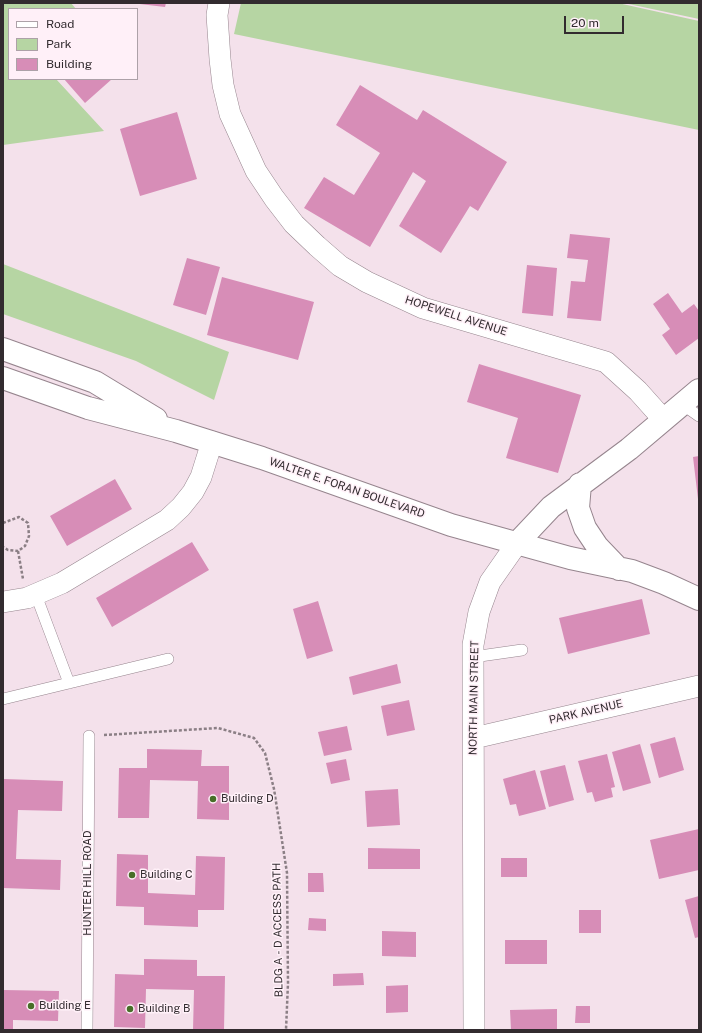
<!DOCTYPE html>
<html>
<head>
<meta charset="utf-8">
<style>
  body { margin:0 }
  #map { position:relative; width:702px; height:1033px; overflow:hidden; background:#f4e1eb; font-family:"Public Sans",sans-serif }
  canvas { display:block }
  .frame { position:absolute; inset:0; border:4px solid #322b2f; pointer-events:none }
  .legend { position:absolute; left:8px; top:8px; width:130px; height:72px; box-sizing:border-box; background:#fff0f8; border:1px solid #ada1a8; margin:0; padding:5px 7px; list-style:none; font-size:12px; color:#322b2f }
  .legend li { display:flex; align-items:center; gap:8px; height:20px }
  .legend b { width:20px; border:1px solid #ada1a8 }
  .scale { position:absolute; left:564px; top:16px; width:60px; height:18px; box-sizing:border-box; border:2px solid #322b2f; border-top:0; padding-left:5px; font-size:12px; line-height:14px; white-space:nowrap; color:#322b2f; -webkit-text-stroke:3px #fff0f8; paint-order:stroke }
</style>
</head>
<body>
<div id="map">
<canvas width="702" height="1033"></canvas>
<div class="frame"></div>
<ul class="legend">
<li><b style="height:5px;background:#fff"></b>Road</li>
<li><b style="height:11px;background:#b6d5a3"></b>Park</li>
<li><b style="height:11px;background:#d78db7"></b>Building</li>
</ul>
<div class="scale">20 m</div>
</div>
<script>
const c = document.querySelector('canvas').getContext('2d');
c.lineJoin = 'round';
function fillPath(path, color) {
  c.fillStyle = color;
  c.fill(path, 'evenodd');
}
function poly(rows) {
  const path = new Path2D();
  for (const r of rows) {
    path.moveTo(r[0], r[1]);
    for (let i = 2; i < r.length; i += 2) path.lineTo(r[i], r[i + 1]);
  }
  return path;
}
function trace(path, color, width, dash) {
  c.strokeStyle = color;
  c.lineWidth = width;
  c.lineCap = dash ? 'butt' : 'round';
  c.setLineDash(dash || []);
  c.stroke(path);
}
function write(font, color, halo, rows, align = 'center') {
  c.font = font + ' "Public Sans",sans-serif';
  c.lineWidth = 3;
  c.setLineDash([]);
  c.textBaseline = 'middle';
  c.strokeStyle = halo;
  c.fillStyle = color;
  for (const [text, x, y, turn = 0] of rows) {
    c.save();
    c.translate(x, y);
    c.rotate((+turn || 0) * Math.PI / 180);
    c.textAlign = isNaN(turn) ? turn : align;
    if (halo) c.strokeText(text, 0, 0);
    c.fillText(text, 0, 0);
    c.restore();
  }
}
fillPath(poly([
  [3,3,71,3,76,9,9,9,9,79,56,79,104,131,3,145],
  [241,3,618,3,699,21,699,130,234,34],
  [624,3,699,3,699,19],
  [3,264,229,352,214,400,136,361,3,314]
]), '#b6d5a3');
fillPath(poly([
  [131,3,166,3,165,7],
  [64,79,112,79,85,103],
  [360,85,417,120,423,110,507,162,478,211,470,206,441,253,399,226,426,181,413,172,370,247,304,208,324,177,354,195,380,153,336,125],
  [177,112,197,179,140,196,120,129],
  [570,234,610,238,601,321,567,318,571,281,585,282,588,260,567,258],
  [187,258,220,267,206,315,173,305],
  [527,265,557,268,553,316,522,313],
  [222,277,314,302,298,360,207,335],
  [668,293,682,313,694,304,699,311,699,338,676,355,662,335,670,329,653,304],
  [479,364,581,395,558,473,506,458,518,418,467,402],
  [699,456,699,499,698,499,693,457],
  [115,479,132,509,67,546,50,516],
  [192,542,209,570,112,627,96,598],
  [642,599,650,634,568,654,559,618],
  [318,601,333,651,307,659,293,609],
  [397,664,401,683,353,695,349,677],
  [409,700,415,730,387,736,381,706],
  [347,726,352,750,324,756,318,732],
  [675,737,684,770,659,778,650,744],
  [640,744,651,783,623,791,612,752],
  [147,749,202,750,201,766,229,766,229,820,197,819,198,781,150,780,149,818,118,818,119,768,147,768],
  [607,754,615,787,611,788,613,797,595,802,592,792,587,793,578,761],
  [346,759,350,780,331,784,326,763],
  [565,765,574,800,549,807,540,771],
  [535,770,546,809,519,816,516,804,510,805,503,779],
  [4,779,63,781,62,811,18,810,16,859,61,860,60,890,3,888],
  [398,789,400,825,367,827,365,791],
  [699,829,699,870,659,879,650,840],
  [368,848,420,849,420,869,368,869],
  [117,854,148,855,148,893,195,895,196,856,225,857,224,910,198,910,198,927,144,925,144,907,116,906],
  [501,858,527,858,527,877,501,877],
  [308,873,323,873,324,892,308,892],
  [699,896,699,937,695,938,685,900],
  [579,910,601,910,601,933,579,933],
  [309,918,326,919,326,931,308,930],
  [382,931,416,932,416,957,382,956],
  [505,940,547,940,547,964,505,964],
  [144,959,197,960,197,976,225,976,224,1030,193,1030,194,990,146,989,145,1028,114,1027,115,974,144,975],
  [363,973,364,985,333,986,333,974],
  [408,985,408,1012,386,1013,386,986],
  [3,990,59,991,58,1021,13,1020,13,1030,3,1030],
  [576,1006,590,1006,590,1023,575,1023],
  [557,1009,557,1030,511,1030,510,1010]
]), '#d78db7');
const service = poly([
  [682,404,699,416],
  [36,595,69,683],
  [473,657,522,650],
  [3,699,168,659],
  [87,1030,89,736]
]);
const minor = poly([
  [219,3,217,15,220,59,223,85,230,114,256,171,274,198,294,224,317,246,340,266,367,282,423,308,606,362,638,391,663,419],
  [3,602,27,598,62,583,167,520,181,507,193,492,201,477,212,442],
  [474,738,699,686],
  [474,1030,473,645,479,612,490,582,518,542]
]);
const tertiary = poly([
  [3,349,95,382,156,419],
  [3,378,88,408,176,431,262,458,451,525,570,558,632,571,664,583,699,599],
  [580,484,578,508,585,528,597,546,619,569],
  [518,542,551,507,629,449,699,390]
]);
trace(service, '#96858e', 12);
trace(minor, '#96858e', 22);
trace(tertiary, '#96858e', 24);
trace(poly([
  [3,523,19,517,28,523,29,536,25,546,18,551,8,550,3,547],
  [18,551,23,579],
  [104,735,218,728,254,738,265,753,274,789,287,873,288,983,286,1030]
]), '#8b7f85', 2.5, [3, 2]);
trace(service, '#fff', 11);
trace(minor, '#fff', 21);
trace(tertiary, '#fff', 22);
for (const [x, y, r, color] of [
  [213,799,4,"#476e28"],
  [132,875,4,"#476e28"],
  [31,1006,4,"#476e28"],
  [130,1009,4,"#476e28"]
]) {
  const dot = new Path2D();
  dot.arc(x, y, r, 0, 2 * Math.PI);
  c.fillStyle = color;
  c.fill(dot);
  trace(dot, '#fff0f8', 1.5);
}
write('11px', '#322b2f', '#fff0f8', [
  ["HOPEWELL AVENUE",456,316,18],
  ["WALTER E. FORAN BOULEVARD",347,488,19],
  ["NORTH MAIN STREET",474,698,-89],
  ["PARK AVENUE",586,712,-13],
  ["HUNTER HILL ROAD",88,883,-90],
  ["BLDG A - D ACCESS PATH",278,930,-91]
]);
write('11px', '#322b2f', '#fff0f8', [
  ["Building D",221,799],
  ["Building C",140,875],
  ["Building E",39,1006],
  ["Building B",138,1009]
], 'left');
</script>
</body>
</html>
